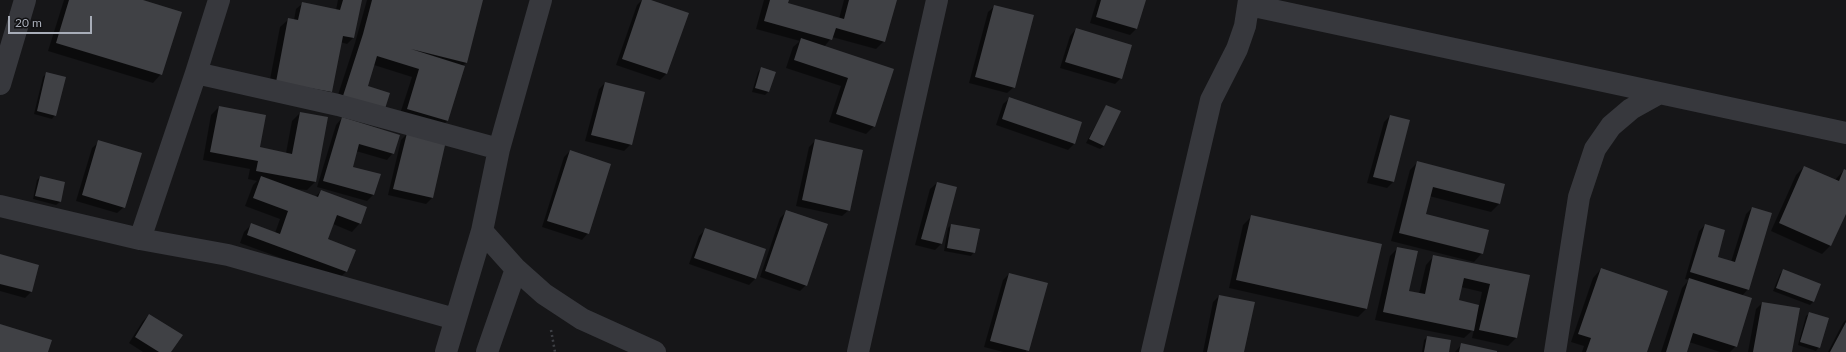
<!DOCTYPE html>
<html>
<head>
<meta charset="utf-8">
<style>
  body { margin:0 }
  #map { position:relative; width:1846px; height:352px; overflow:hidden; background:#161618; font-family:Lato,sans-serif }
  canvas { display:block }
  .scale { position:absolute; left:8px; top:16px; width:84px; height:18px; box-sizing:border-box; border:2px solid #a8adb8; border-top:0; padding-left:5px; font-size:12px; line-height:14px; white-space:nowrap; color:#a8adb8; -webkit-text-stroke:3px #111113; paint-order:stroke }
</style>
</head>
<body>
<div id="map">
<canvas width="1846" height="352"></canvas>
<div class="scale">20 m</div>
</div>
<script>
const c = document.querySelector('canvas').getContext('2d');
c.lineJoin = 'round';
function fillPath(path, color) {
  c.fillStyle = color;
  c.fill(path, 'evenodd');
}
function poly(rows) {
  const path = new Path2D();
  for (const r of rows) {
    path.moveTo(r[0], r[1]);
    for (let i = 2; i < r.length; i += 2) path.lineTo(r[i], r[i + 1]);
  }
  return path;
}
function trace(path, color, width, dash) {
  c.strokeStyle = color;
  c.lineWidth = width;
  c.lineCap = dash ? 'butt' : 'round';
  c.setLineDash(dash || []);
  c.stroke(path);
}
fillPath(poly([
  [64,0,139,0,161,74,153,83,48,51],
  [338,0,361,0,353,38,347,44,340,42,331,92,323,100,268,90,280,27,289,19,294,20,296,9,303,3,336,10],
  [367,0,482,0,466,63,462,66,464,67,447,121,439,129,399,117,412,77,374,65,334,107,355,43],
  [642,0,648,0,688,13,666,74,660,80,616,65,637,5],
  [764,0,788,0,787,4,839,19,844,0,896,0,884,41,876,49,832,37,824,47,893,70,874,126,866,134,829,122,841,86,786,68,793,47,800,41,756,29],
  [1097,0,1145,0,1136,29,1130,35,1090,23],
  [995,6,1014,87,1007,93,969,83,988,12],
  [1076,29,1121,78,1115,84,1060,68,1070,36],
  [762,68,768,92,765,95,752,92,758,72],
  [47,73,55,115,52,119,34,114,43,77],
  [605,83,631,144,624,151,585,141,599,89],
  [1010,98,1074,144,1068,150,996,125,1003,104],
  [1106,106,1104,146,1100,149,1086,143],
  [219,107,258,148,286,153,292,121,300,113,327,117,315,182,307,190,293,189,315,197,321,191,360,223,352,232,333,224,327,240,347,271,338,279,240,243,244,232,252,224,275,233,280,219,245,206,253,185,257,181,248,179,250,169,203,160,211,115],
  [1390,116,1393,182,1387,188,1367,183,1384,122],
  [342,118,393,153,387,160,356,151,351,167,379,175,373,195,367,201,317,187,336,125],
  [407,134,444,142,432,198,426,204,388,195,401,140],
  [815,141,849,210,842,216,796,206,809,147],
  [99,142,124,207,117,213,76,201,92,148],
  [570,151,588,233,582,240,542,227,564,157],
  [1418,162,1504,184,1499,204,1491,212,1429,196,1425,215,1482,253,1474,262,1391,241,1410,170],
  [1804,167,1835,180,1844,170,1846,171,1846,211,1830,246,1822,254,1771,231,1796,175],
  [40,177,60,202,56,205,33,199,37,180],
  [937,183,956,188,941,244,935,250,915,245,930,189],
  [1752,208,1748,289,1742,296,1736,346,1730,352,1720,352,1689,342,1686,352,1661,352,1682,288,1689,280,1685,279,1699,231,1705,225,1716,258,1731,262,1746,214],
  [787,211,806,285,800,291,760,277,780,218],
  [1252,216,1381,245,1366,309,1358,317,1229,288,1243,225],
  [951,225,974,252,971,256,944,251,948,228],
  [705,230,765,250,755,279,749,285,689,264,699,236],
  [1398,248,1408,291,1419,294,1426,265,1434,256,1529,276,1516,338,1508,346,1472,338,1474,329,1464,338,1375,320,1390,256],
  [1461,287,1482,292,1479,306,1458,301],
  [0,255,31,292,25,298,0,291],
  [1601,269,1646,352,1582,352,1584,346,1571,342,1593,278],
  [1783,270,1820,285,1813,302,1810,305,1773,291,1780,274],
  [1009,274,1047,284,1026,352,1003,352,984,347,1003,280],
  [1219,296,1243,352,1203,352,1213,302],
  [1762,303,1791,352,1748,352,1756,309],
  [1810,313,1819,347,1816,351,1798,345,1806,316],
  [149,315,170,352,143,352,129,343,143,321],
  [1846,320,1846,352,1828,352,1843,323],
  [1427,337,1448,352,1422,352,1424,340],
  [1462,344,1495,352,1455,352]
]), '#0007');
fillPath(poly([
  [69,0,143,0,182,12,162,75,56,43],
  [343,0,362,0,354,38,343,36,332,92,276,82,288,18,298,20,302,2,340,10],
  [372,0,483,0,467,63,411,49,465,66,448,121,407,109,419,69,377,56,368,86,390,93,384,112,342,99,363,34],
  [642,0,651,0,689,13,667,74,622,59],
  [770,0,789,0,788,3,844,19,849,0,897,0,885,42,836,28,832,40,764,21],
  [1101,0,1146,0,1137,29,1096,17],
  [994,5,1034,15,1015,88,975,77],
  [1076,28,1132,45,1122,79,1065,62],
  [801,38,894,69,875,127,836,114,848,78,794,60],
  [761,67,776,72,769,92,755,88],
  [46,72,66,77,56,116,37,111],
  [605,82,645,92,632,145,591,135],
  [1009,97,1082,122,1075,144,1002,119],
  [1106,105,1121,111,1104,146,1089,139],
  [219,106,266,115,260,147,292,154,300,112,328,117,316,182,256,171,258,161,210,152],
  [1390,115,1410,120,1394,182,1373,177],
  [342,117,400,135,394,154,359,144,353,167,381,174,374,195,323,181],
  [407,133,446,141,433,198,393,189],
  [815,139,863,150,850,211,802,200],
  [98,140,142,153,125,208,82,195],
  [570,150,611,164,589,234,547,221],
  [1417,161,1505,184,1500,204,1433,187,1426,214,1489,230,1483,254,1399,233],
  [1804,166,1839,181,1844,169,1846,170,1846,214,1831,246,1779,223],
  [40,176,65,182,61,202,35,196],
  [261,176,318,197,321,190,367,207,361,224,337,215,328,239,356,250,347,272,247,235,251,223,280,234,288,211,253,198],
  [937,182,957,187,942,244,921,239],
  [1752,207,1772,213,1749,290,1690,272,1705,224,1725,230,1718,257,1735,262],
  [786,210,828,224,807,286,765,271],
  [1251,215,1382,244,1367,309,1236,280],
  [951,224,980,229,975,253,947,248],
  [705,228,766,249,756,279,694,258],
  [1397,247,1418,251,1409,291,1425,294,1433,255,1530,275,1517,338,1479,330,1490,284,1464,278,1459,300,1479,305,1474,331,1383,312],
  [0,254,39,265,32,292,0,284],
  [1601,268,1668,291,1647,352,1586,352,1591,338,1578,334],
  [1783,269,1821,284,1814,302,1776,288],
  [1009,273,1048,283,1029,351,990,341],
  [1689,278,1752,298,1737,347,1693,333,1687,352,1666,352],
  [1219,295,1255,302,1244,352,1207,352],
  [1762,302,1800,308,1792,352,1753,352],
  [1809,312,1829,318,1820,348,1800,342],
  [149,314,183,335,171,352,159,352,135,337],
  [1846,322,1846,352,1830,352],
  [0,324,52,340,48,352,0,352],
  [1427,336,1451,340,1449,352,1424,352],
  [1461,343,1497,351,1497,352,1459,352]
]), '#404145');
trace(poly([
  [551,330,555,352]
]), '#3d3f44', 2.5, [2, 3]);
trace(poly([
  [1249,5,1846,133],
  [196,73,338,105,499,149],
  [0,84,25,0],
  [0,206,140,239,228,255,455,319],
  [482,231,516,269,544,294,582,319,655,352],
  [140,239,196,73,219,0],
  [446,352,482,231,499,149,541,0],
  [487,352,516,269],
  [858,352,937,0],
  [1152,352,1211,100,1237,49,1245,26,1249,0],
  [1555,352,1579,197,1595,149,1611,126,1631,109,1658,94]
]), '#37383d', 22);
</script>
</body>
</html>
